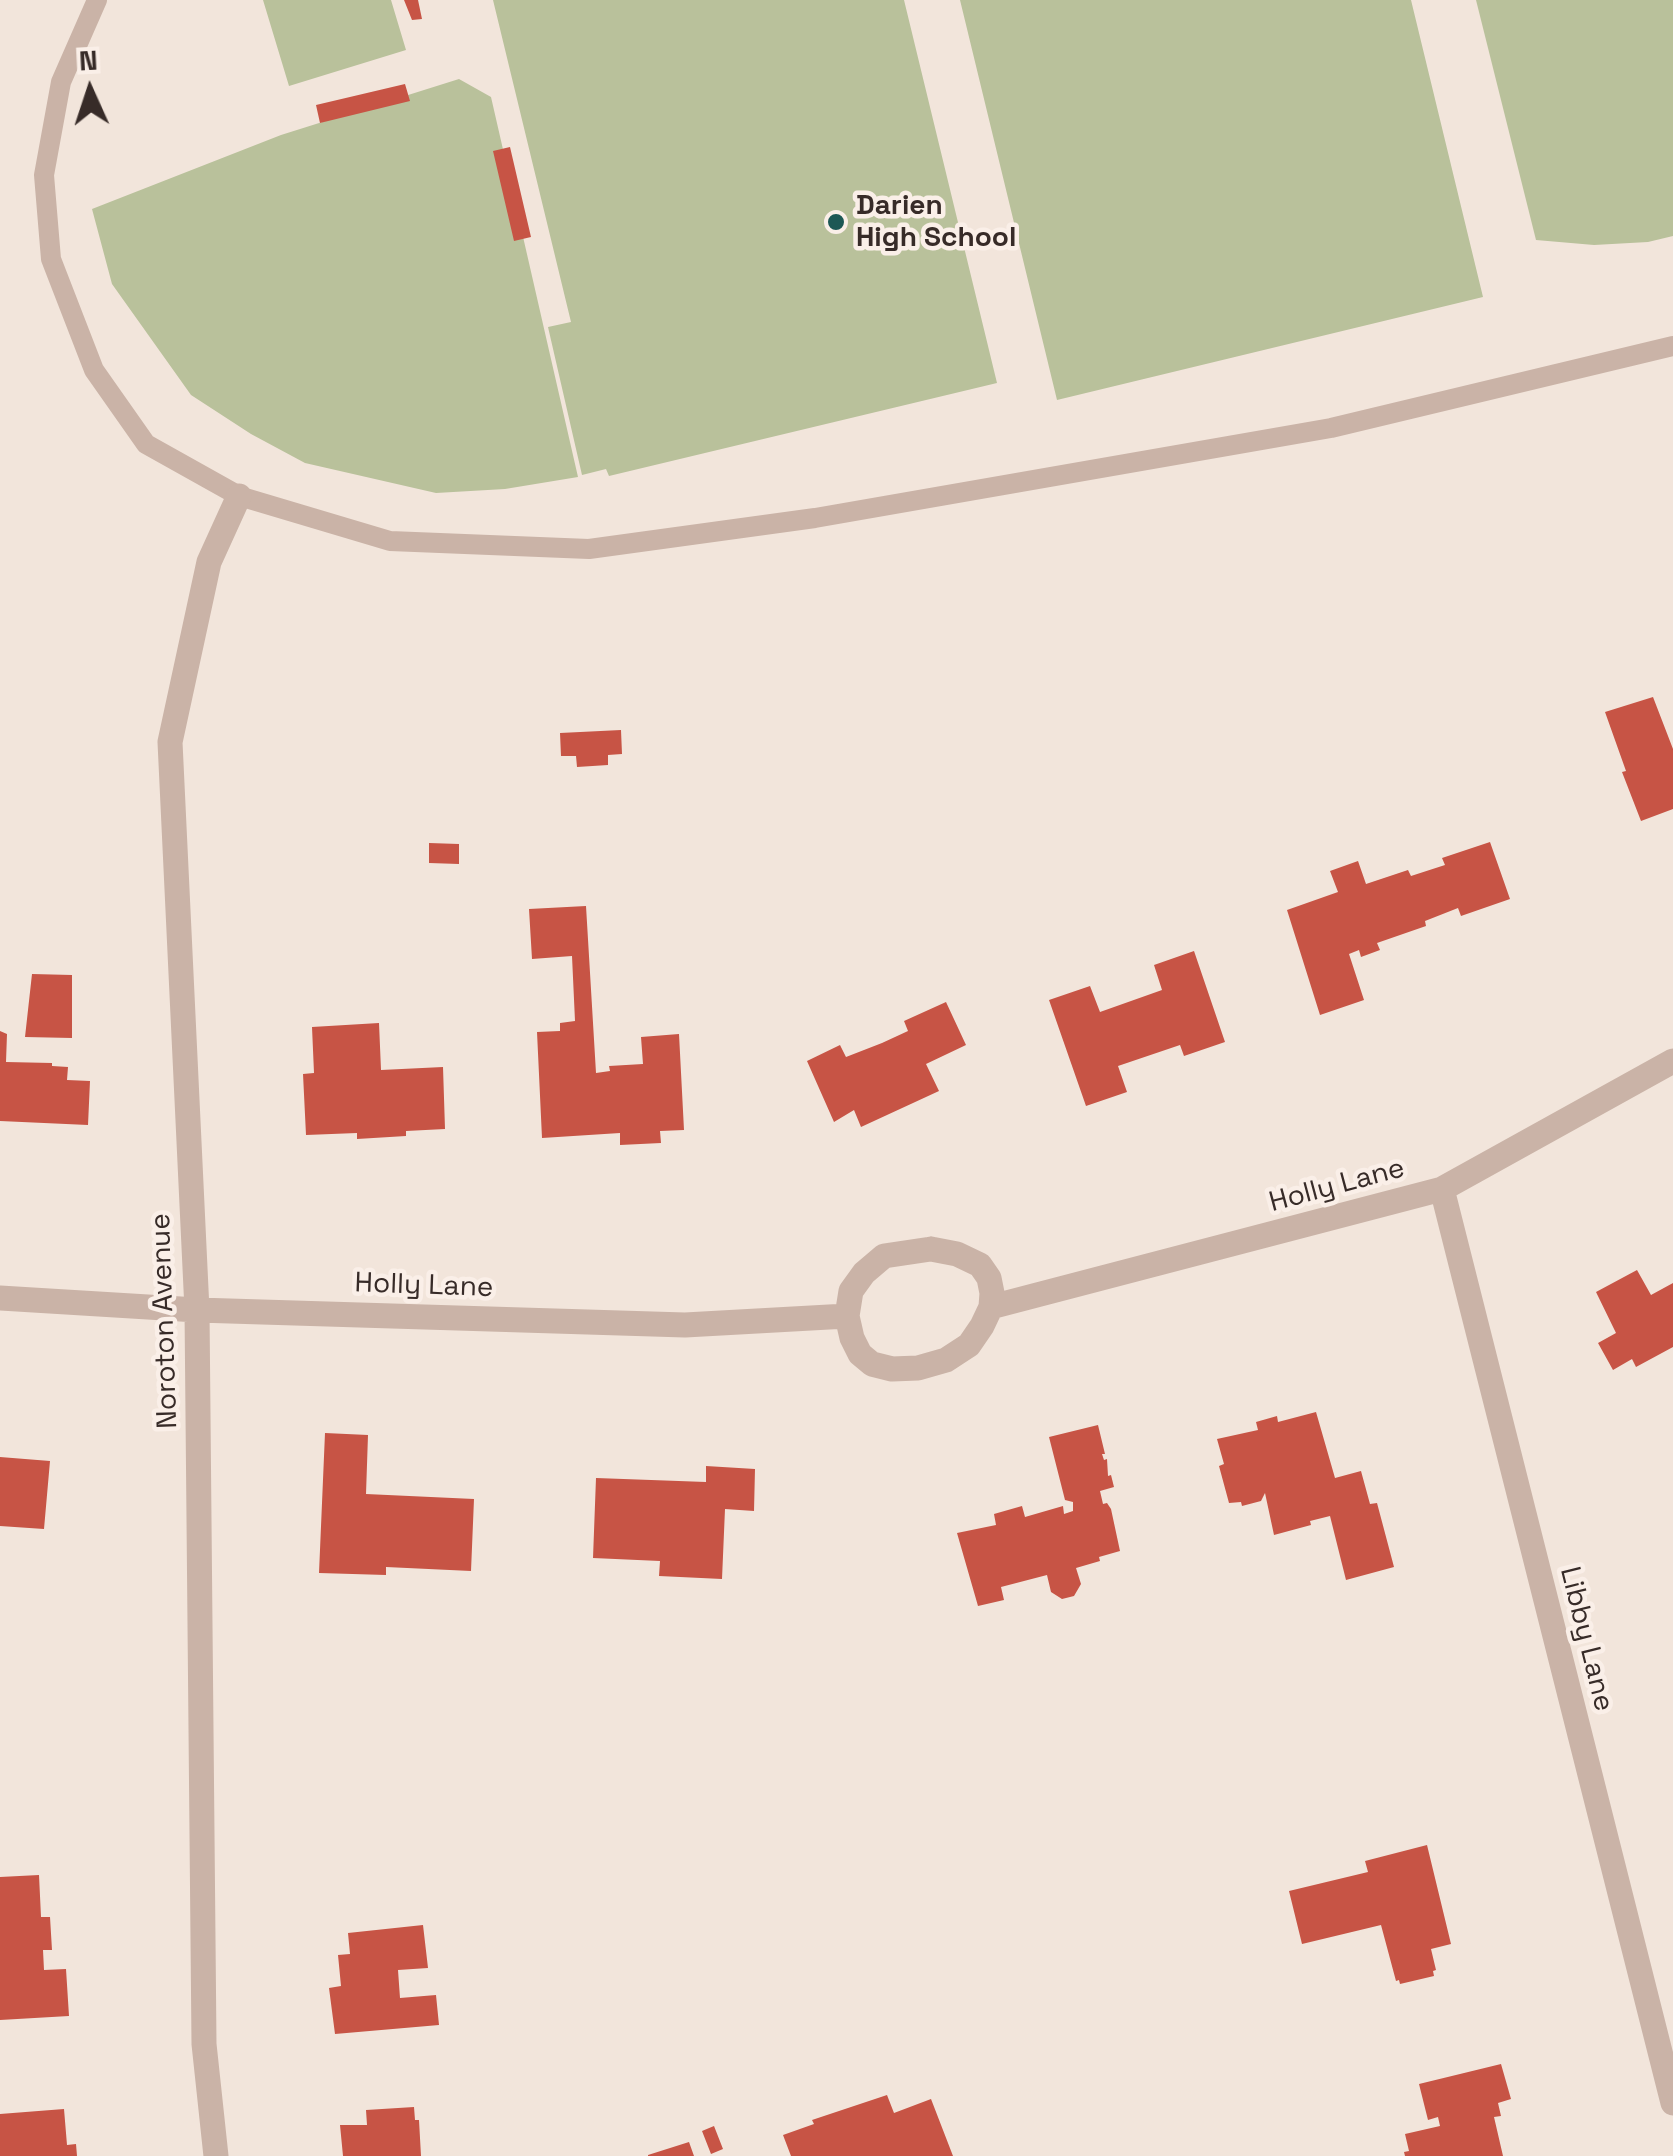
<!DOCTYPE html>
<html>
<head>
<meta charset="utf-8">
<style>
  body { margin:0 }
  #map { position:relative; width:1673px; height:2156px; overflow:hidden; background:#f2e5db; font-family:"Space Grotesk",sans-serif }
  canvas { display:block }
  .north { position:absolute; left:40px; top:40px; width:100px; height:100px; -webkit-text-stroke:8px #faefe8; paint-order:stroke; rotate:357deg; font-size:28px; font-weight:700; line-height:40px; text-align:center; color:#372b28 }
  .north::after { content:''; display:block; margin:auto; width:35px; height:45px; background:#372b28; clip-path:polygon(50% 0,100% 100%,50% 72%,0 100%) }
</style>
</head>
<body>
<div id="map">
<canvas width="1673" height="2156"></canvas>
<div class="north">N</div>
</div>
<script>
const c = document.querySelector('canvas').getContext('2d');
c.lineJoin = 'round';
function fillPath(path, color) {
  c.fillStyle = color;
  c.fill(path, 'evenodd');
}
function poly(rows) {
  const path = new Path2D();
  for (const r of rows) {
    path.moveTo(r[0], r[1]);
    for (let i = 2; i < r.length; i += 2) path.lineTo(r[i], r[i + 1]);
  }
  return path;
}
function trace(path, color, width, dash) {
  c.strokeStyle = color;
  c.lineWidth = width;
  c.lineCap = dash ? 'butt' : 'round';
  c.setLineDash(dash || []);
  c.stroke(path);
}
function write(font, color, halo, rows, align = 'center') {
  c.font = font + ' "Space Grotesk",sans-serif';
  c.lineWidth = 9;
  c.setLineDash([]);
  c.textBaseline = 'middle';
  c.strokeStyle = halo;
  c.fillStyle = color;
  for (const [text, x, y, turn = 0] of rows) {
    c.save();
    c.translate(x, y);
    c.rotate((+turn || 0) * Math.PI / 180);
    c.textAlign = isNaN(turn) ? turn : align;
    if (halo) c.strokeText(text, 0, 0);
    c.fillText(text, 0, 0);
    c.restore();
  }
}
fillPath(poly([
  [263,0,391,0,406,50,289,86],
  [493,0,904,0,997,383,609,476,606,469,582,475,548,327,571,322],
  [960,0,1411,0,1483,297,1057,400],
  [1476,0,1673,0,1673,236,1648,242,1594,245,1536,240],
  [459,79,491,97,578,477,505,489,436,493,305,463,251,434,191,395,112,284,92,209,281,135]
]), '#b9c19b');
fillPath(poly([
  [404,0,418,0,422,19,412,20],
  [405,84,410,101,320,123,316,105],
  [510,147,531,237,514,241,493,151],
  [1653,697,1673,749,1673,809,1641,821,1622,772,1626,771,1605,712],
  [621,730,622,754,608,755,608,765,577,767,576,756,561,756,560,733],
  [1490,842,1510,899,1461,916,1458,908,1425,921,1426,926,1377,943,1380,950,1361,957,1359,950,1349,954,1364,1000,1320,1015,1287,910,1338,892,1330,871,1358,861,1366,884,1408,870,1411,876,1445,865,1442,858],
  [429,843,459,844,459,864,429,863],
  [586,906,596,1073,610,1071,609,1066,643,1064,641,1037,679,1034,684,1130,660,1131,661,1143,620,1145,620,1133,542,1138,537,1032,560,1031,560,1023,575,1021,572,956,532,959,529,909],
  [1194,951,1225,1042,1184,1056,1180,1045,1118,1066,1127,1092,1086,1106,1049,1000,1090,986,1100,1012,1162,990,1154,965],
  [32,974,72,975,72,1038,25,1037],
  [946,1002,966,1045,926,1064,939,1091,861,1127,854,1110,834,1122,807,1061,840,1045,846,1057,882,1043,908,1031,904,1021],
  [379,1023,381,1070,443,1067,445,1129,406,1131,406,1136,357,1139,357,1133,306,1135,303,1074,314,1073,312,1027],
  [0,1031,7,1034,6,1062,52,1063,52,1066,68,1067,67,1080,90,1081,88,1125,0,1121],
  [1637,1270,1651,1295,1673,1283,1673,1347,1636,1367,1632,1359,1613,1370,1598,1343,1616,1333,1596,1292],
  [1316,1412,1335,1478,1361,1471,1370,1504,1377,1503,1394,1567,1346,1580,1330,1516,1310,1521,1311,1525,1274,1535,1265,1493,1261,1501,1242,1506,1241,1502,1229,1503,1219,1466,1224,1464,1217,1439,1258,1430,1256,1422,1277,1416,1278,1422],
  [1098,1425,1105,1454,1102,1454,1104,1460,1107,1459,1108,1476,1111,1475,1114,1487,1100,1491,1103,1504,1107,1503,1111,1509,1120,1551,1099,1557,1100,1561,1076,1568,1081,1584,1074,1596,1062,1599,1051,1592,1047,1575,1001,1587,1004,1600,978,1606,957,1533,996,1525,994,1514,1022,1506,1025,1517,1063,1506,1064,1514,1073,1511,1073,1502,1065,1500,1049,1437],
  [325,1433,368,1435,366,1494,474,1499,471,1571,386,1567,386,1575,319,1573],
  [0,1457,50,1461,44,1529,0,1526],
  [706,1466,755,1469,754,1511,725,1509,722,1579,659,1576,660,1561,593,1558,596,1478,706,1482],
  [1427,1845,1451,1944,1431,1949,1436,1970,1433,1971,1434,1976,1400,1984,1399,1980,1396,1981,1381,1925,1302,1944,1289,1891,1368,1872,1365,1861],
  [39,1875,41,1917,50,1917,52,1950,43,1950,44,1970,66,1969,69,2016,0,2020,0,1877],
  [423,1925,428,1968,398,1970,400,1998,436,1995,439,2025,335,2034,329,1988,341,1986,338,1955,350,1954,348,1933],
  [1501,2064,1511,2099,1498,2103,1501,2116,1494,2117,1503,2156,1405,2156,1404,2152,1409,2151,1405,2134,1440,2126,1438,2117,1428,2120,1419,2084],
  [887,2095,894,2113,931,2099,953,2156,791,2156,783,2135,814,2124,812,2120],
  [414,2107,415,2120,419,2120,421,2156,343,2156,340,2125,367,2125,366,2110],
  [64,2109,67,2145,76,2144,77,2156,0,2156,0,2114],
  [714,2126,723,2149,711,2154,702,2131],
  [689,2142,694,2156,648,2156,648,2155]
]), '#c75445');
trace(poly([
  [97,0,61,82,44,175,51,259,94,370,146,444,239,496,390,541,589,549,815,518,1331,428,1673,346]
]), '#cab3a7', 20);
trace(poly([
  [1442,1189,1673,2103],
  [931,1249,957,1254,980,1265,989,1278,992,1293,991,1307,982,1326,969,1345,946,1360,918,1368,892,1369,872,1364,860,1354,852,1338,847,1316,851,1291,864,1273,884,1256,931,1249],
  [0,1298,197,1310,685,1325,847,1316],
  [991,1307,1442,1189,1673,1061],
  [216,2156,204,2044,197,1310,170,742,209,562,239,496]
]), '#cab3a7', 25);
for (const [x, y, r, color] of [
  [836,222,10,"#1d5855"]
]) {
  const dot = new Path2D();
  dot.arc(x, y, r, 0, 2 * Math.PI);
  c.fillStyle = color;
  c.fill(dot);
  trace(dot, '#faefe8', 4);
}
write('bold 28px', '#372b28', '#faefe8', [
  ["Darien",856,206],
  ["High School",856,238]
], 'left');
write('28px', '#372b28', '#faefe8', [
  ["Holly Lane",1337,1186,-15],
  ["Holly Lane",424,1286,2],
  ["Noroton Avenue",165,1321,-92],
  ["Libby Lane",1586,1639,76]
]);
</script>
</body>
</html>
